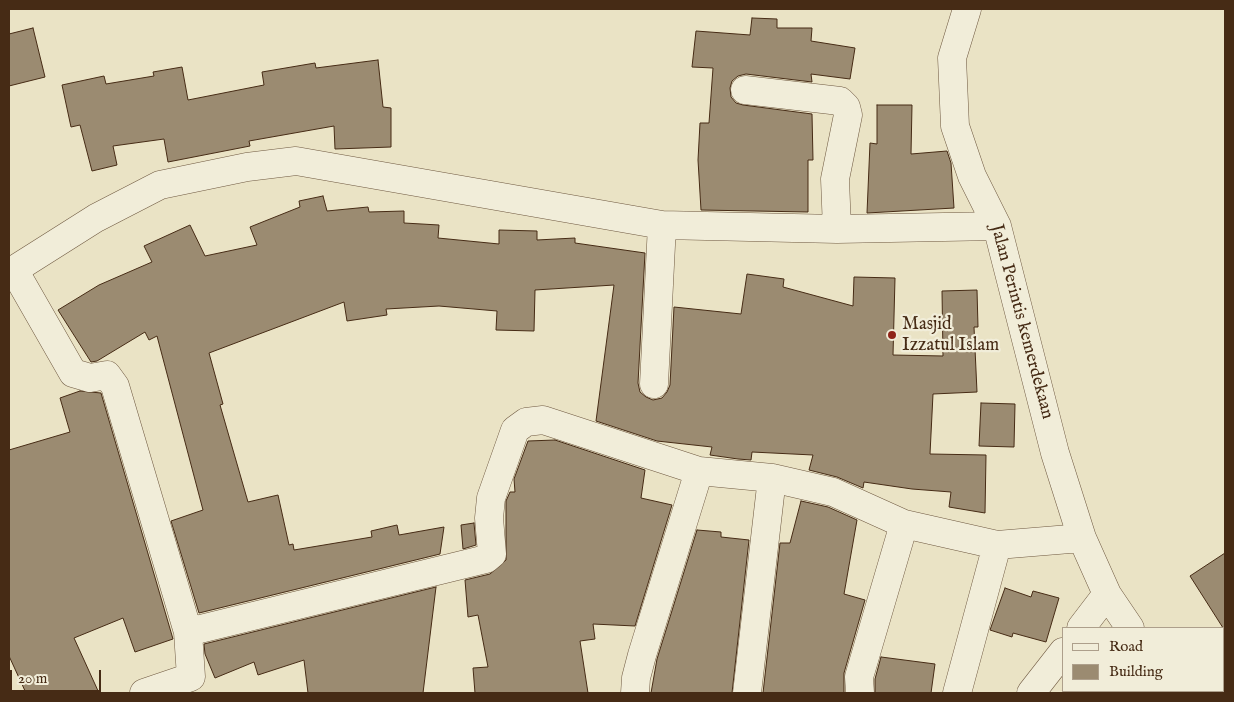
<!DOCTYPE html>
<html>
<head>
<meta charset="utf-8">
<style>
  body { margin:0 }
  #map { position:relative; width:1234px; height:702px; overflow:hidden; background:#eae3c5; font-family:"IM FELL English",serif }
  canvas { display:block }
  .frame { position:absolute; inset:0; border:10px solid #462b15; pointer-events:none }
  .legend { position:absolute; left:1062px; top:627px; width:162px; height:65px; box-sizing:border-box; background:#f1edd9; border:1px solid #ad9f8b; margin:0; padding:6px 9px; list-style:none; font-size:15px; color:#462b15 }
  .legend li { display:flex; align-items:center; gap:10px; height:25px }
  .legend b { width:25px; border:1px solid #ad9f8b }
  .scale { position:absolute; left:10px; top:670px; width:91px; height:22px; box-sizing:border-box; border:2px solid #462b15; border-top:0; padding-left:6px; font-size:15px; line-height:18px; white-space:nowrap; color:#462b15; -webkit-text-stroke:4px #f1edd9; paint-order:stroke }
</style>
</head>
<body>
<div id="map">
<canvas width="1234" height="702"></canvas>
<div class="frame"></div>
<ul class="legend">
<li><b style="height:6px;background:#f1edd9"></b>Road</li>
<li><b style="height:14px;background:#9b8b71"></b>Building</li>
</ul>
<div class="scale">20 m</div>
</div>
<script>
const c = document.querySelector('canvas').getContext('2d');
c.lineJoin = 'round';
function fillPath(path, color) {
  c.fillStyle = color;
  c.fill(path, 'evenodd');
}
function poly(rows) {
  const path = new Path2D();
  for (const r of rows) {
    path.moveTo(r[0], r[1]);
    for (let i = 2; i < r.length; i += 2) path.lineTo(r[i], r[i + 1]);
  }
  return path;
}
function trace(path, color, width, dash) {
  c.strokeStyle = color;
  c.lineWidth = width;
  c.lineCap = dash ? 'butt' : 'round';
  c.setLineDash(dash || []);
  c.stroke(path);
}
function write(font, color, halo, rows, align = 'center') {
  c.font = font + ' "IM FELL English",serif';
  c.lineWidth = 4.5;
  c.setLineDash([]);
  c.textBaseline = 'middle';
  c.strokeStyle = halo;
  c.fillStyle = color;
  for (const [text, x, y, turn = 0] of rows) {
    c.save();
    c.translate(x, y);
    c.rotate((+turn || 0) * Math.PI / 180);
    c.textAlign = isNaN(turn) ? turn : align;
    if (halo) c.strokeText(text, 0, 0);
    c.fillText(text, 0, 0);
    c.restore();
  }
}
const building = poly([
  [752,18,777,19,777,28,812,28,811,41,855,48,850,79,811,74,812,82,746,74,738,76,732,81,730,88,731,97,736,103,743,105,812,114,813,160,808,160,808,212,701,210,698,160,700,123,709,123,713,68,692,67,696,31,750,35,752,18],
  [33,28,45,77,9,86,9,34,33,28],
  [378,60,383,107,391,108,391,147,335,149,334,126,249,141,250,146,168,162,164,139,113,146,117,165,92,171,80,125,71,127,62,85,104,76,106,84,154,76,153,72,182,67,188,100,264,85,262,72,315,63,316,68,378,60],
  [877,105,912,105,911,154,947,151,951,163,954,208,867,213,870,143,877,144,877,105],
  [323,196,327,211,368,207,369,212,404,211,404,223,439,225,438,238,499,244,499,230,537,231,537,240,575,238,575,243,645,253,638,383,640,392,646,397,653,400,662,398,667,392,670,385,674,307,741,314,747,274,784,279,783,287,853,306,854,277,895,278,893,355,943,356,942,291,977,290,978,327,974,327,977,392,933,394,930,454,986,455,985,513,949,507,951,492,912,489,864,482,863,488,837,477,809,470,813,455,752,452,751,460,738,459,710,455,712,447,657,441,596,421,614,285,535,290,534,331,496,330,497,311,439,306,386,309,387,315,347,321,344,302,209,353,223,404,220,405,248,502,278,495,289,545,293,544,294,550,372,537,371,531,397,525,399,535,444,527,440,554,199,613,171,521,203,510,157,336,149,340,145,332,97,361,91,362,58,310,99,285,152,262,144,246,190,225,205,256,257,245,250,227,300,207,299,201,323,196],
  [80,391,101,393,173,639,135,652,123,618,74,638,99,693,26,693,9,656,9,450,70,432,60,398,80,391],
  [981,403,1015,404,1014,447,979,446,981,403],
  [555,440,645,470,641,498,672,505,635,626,593,624,595,639,580,641,588,693,475,693,473,668,488,667,478,615,468,617,465,580,490,574,506,560,506,501,510,492,515,492,514,479,528,441,555,440],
  [801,501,828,507,857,520,844,594,865,600,844,673,844,693,763,693,780,543,790,543,801,501],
  [474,523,476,545,463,549,461,525,474,523],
  [697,530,721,532,721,537,749,540,732,693,651,693,657,659,697,530],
  [1225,553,1225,631,1190,576,1225,553],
  [436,587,423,693,308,693,304,660,258,675,254,662,215,678,205,654,204,644,436,587],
  [1005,588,1031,597,1033,591,1059,598,1046,642,1013,633,1012,637,990,630,1005,588],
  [881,657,935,664,931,693,875,693,875,679,881,657]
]);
fillPath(building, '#9b8b71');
trace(building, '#462b15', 1);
const minor = poly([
  [967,9,952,58,955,126,972,176,997,226,1055,453,1082,538,1107,594,1130,628],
  [745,90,840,101,846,107,848,115,835,179,837,229],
  [14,270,73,373,90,378,107,375,115,386,188,632,191,677,144,693],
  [9,273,96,218,160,185,247,167,296,161,662,225,837,229,997,226],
  [654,384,662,225],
  [1081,628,1107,594],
  [188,632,486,559,492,554,489,518,491,498,515,430,526,422,543,420,699,471,772,478,833,492,904,524,997,545],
  [1175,691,1177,693],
  [635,693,636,678,642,655,699,471],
  [747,693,772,478],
  [860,693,859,677,904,524],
  [957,693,997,545,1082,538],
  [1031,693,1063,652],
  [1215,693,1218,691]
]);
trace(minor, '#6f5941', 29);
trace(minor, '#f1edd9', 28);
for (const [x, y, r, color] of [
  [892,335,5,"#8f2418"]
]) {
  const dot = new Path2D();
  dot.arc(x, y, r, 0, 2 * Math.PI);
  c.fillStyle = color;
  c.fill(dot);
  trace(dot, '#f1edd9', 2);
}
write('18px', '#462b15', '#f1edd9', [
  ["Jalan Perintis kemerdekaan",1021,322,75]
]);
write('18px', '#462b15', '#f1edd9', [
  ["Masjid",902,325],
  ["Izzatul Islam",902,346]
], 'left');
</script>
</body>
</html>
